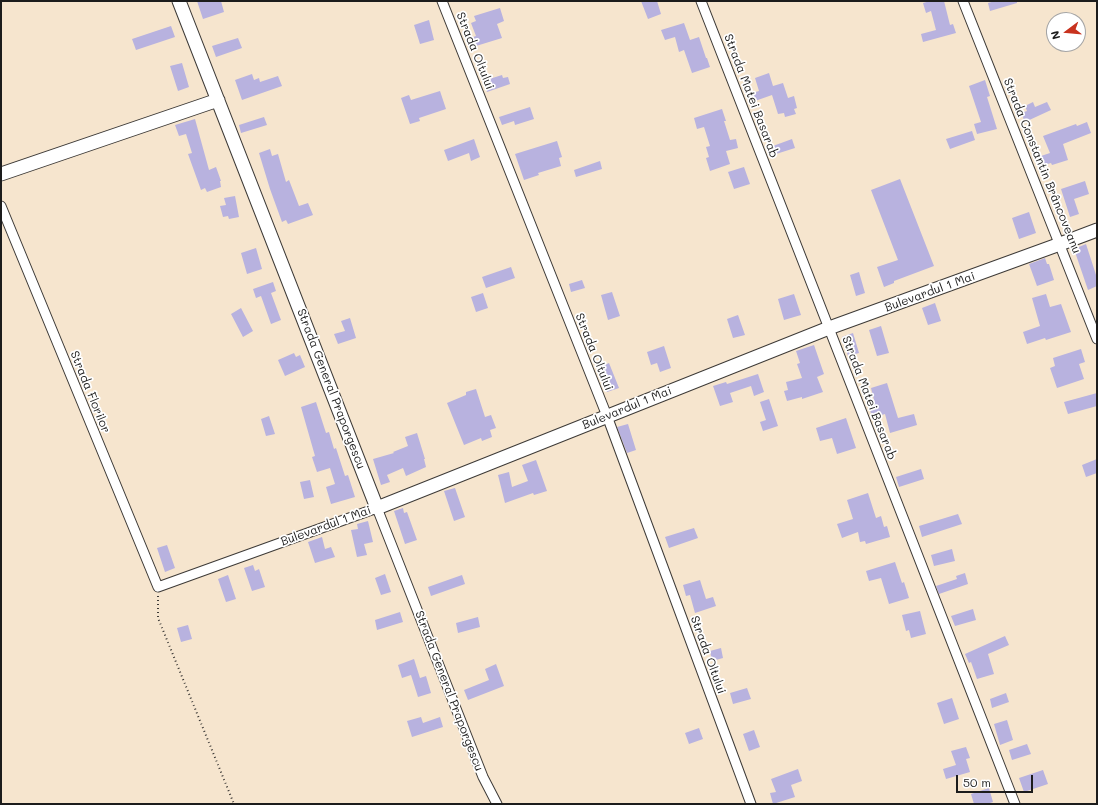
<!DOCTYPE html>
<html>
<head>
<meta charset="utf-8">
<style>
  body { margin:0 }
  #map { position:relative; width:1098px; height:805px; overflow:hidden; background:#f6e5ce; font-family:Mali,sans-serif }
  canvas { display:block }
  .frame { position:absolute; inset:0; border:2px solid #1c1c1c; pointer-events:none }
  .north { position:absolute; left:1046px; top:12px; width:40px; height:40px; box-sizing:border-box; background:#fff; border:1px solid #a4a4a4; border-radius:50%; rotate:254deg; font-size:11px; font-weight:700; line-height:16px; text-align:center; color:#1c1c1c }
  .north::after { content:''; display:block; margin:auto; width:14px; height:18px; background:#c8321e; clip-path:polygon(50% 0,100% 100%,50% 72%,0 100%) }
  .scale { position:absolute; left:956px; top:775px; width:77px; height:18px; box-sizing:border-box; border:2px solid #1c1c1c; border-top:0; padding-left:5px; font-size:12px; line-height:14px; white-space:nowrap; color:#1c1c1c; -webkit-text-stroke:3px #fff; paint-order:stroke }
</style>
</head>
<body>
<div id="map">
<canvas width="1098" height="805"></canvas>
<div class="frame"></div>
<div class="north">N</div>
<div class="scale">50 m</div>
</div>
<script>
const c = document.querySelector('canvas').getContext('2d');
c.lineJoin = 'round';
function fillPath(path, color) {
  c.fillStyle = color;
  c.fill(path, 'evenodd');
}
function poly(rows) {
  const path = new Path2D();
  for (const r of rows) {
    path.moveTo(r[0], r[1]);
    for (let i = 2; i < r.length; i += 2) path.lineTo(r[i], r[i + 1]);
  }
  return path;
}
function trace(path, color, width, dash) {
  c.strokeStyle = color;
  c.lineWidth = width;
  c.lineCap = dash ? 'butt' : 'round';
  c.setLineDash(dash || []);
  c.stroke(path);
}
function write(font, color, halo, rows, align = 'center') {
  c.font = font + ' Mali,sans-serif';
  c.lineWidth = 3.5;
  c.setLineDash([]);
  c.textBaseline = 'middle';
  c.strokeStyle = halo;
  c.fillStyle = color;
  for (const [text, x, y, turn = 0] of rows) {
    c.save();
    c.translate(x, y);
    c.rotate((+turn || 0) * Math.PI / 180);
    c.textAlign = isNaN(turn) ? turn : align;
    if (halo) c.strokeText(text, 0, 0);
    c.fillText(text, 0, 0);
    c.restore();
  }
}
fillPath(poly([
  [197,1,221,1,224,12,203,19],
  [641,1,657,1,661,14,648,19],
  [930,1,944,1,950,25,953,24,956,33,923,42,921,34,936,30,931,11,926,13,923,3],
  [995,1,1017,1,1017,3,990,11,988,3],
  [500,8,504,21,497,24,502,38,476,46,473,37,476,36,471,23,476,21,474,16],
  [429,20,434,40,420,44,414,25],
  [684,23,690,40,699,37,706,58,707,58,710,67,692,73,684,50,679,52,675,37,665,40,661,30],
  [171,26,175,37,136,50,132,39],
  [238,38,242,48,216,57,212,46],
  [182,63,189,87,178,91,170,66],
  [769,73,773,86,783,83,788,98,794,96,797,108,794,109,796,114,785,117,784,113,778,114,772,95,755,101,752,93,759,91,755,78],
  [252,74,254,80,259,78,260,82,278,76,282,86,242,100,235,80],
  [502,75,503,78,508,77,510,84,487,92,483,81],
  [985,80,990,96,987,97,997,129,977,134,974,124,981,122,969,86],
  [440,91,446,109,419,118,420,121,410,124,401,98,409,95,411,100],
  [1033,102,1035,107,1047,102,1051,110,1025,122,1021,113,1027,111,1025,106],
  [530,107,534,119,515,125,514,121,502,125,499,117],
  [722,109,726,121,724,121,730,140,736,139,738,148,726,151,730,164,710,171,706,158,709,157,706,147,710,146,704,127,697,129,694,118],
  [264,117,267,125,241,133,239,125],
  [195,119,209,170,216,167,221,181,220,181,221,187,207,192,205,188,201,190,188,154,192,153,186,134,179,136,175,125],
  [1087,122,1091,133,1063,144,1068,160,1052,165,1051,163,1044,165,1041,156,1050,153,1043,136,1076,124,1077,126],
  [972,131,975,140,950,149,946,139],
  [474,139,480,157,471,161,469,153,448,161,444,150],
  [792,139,795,148,776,154,773,146],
  [557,141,562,157,559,158,561,166,538,173,539,175,524,180,515,154],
  [270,149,272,156,278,154,286,182,289,180,299,206,308,203,313,215,288,224,286,220,282,222,270,189,259,153],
  [600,161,602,169,576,177,574,170],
  [744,167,750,184,734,189,728,172],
  [900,179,934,266,894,281,894,283,884,287,877,267,898,260,871,190],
  [1085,181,1089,194,1074,199,1079,214,1070,217,1061,189],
  [235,196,239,217,229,219,228,216,223,217,220,206,226,205,224,198],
  [1029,212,1036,233,1019,239,1012,218],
  [1086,244,1097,278,1097,286,1088,290,1074,249],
  [256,248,262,269,247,274,241,253],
  [1045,258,1047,264,1049,264,1054,280,1037,286,1029,264],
  [511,267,515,278,486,288,482,277],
  [859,272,865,293,856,296,850,275],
  [582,280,585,288,571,292,569,284],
  [273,282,276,291,271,293,281,320,271,324,261,296,256,298,253,289],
  [612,292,620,316,608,320,601,295],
  [483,293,488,308,476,312,471,297],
  [794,294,801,315,784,320,778,299],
  [1046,294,1050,307,1061,304,1071,332,1046,340,1045,338,1027,344,1023,332,1040,326,1032,298],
  [935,303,941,321,928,325,922,308],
  [241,308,253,331,243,337,231,314],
  [738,315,745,335,733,338,727,319],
  [350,318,356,338,338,344,334,334,345,331,341,321],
  [881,326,889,353,877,356,869,330],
  [853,333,859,353,848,356,842,337],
  [814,345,824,374,817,377,823,392,802,399,802,397,787,401,784,391,788,390,786,382,802,378,797,364,800,363,796,351],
  [664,346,671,368,660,372,657,363,651,365,647,352],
  [1081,349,1085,362,1079,364,1084,379,1057,388,1050,368,1055,366,1053,358],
  [294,353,296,357,300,355,305,367,285,376,278,360],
  [609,363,619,388,607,392,598,368],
  [758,374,764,392,754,396,751,386,730,393,733,402,720,406,713,386,726,382,727,384],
  [887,383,898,418,914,414,917,425,890,433,885,414,872,418,868,402,874,400,871,388],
  [476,389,485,417,491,415,496,428,490,430,492,437,482,441,481,438,464,445,447,403,466,395,466,392],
  [1097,393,1097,406,1068,414,1064,402],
  [769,399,778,426,763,431,760,422,766,420,760,402],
  [316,402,326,433,329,432,334,449,336,448,345,476,348,475,355,497,331,504,326,487,335,484,330,468,317,472,312,457,315,456,301,407],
  [269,416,275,434,266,436,261,419],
  [846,418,856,448,837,454,832,438,820,441,816,428],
  [628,424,636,450,627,453,617,427],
  [417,433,425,459,424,459,426,467,406,476,403,468,387,475,390,482,381,485,373,459,394,453,393,452,408,446,405,437],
  [1097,459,1097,473,1086,477,1082,465],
  [536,460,547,491,534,495,533,493,505,503,498,475,509,472,512,487,528,481,522,465],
  [921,469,924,479,899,487,896,477],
  [310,480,314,497,304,499,300,482],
  [455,488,465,517,454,521,444,491],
  [868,493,876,518,881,516,884,527,887,526,890,537,866,544,865,541,860,542,858,532,842,538,837,524,853,519,847,500],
  [403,508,404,513,407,512,417,540,405,544,394,511],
  [958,514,962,524,922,537,919,526],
  [368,521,373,542,364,544,367,555,357,557,351,530,358,529,357,524],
  [694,528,698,538,669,548,665,537],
  [322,537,325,549,331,547,335,557,315,563,308,542],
  [167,545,175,568,165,572,157,548],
  [952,549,955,561,934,566,931,555],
  [895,562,902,583,904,582,909,598,889,604,881,578,869,581,866,571],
  [253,565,255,571,259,569,265,587,252,591,244,568],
  [965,573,968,584,939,594,936,586,957,579,956,576],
  [385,574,391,592,381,595,375,578],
  [228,575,236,599,226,602,218,579],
  [462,575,465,584,431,596,428,587],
  [700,580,706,599,713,597,716,606,695,613,690,595,686,596,683,585],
  [973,609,976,620,955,626,951,616],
  [920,611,926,634,911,638,909,630,906,631,902,615],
  [400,612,403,622,377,630,375,620],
  [478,617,480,627,458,633,456,623],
  [188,625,192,639,181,642,177,628],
  [1005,636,1009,645,988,654,994,674,977,679,971,662,969,663,965,654],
  [721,648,723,658,712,661,710,651],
  [414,659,420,678,426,676,431,693,418,697,411,675,402,678,398,665],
  [496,664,504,686,468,700,464,690,489,680,485,669],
  [747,688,751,699,733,704,730,693],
  [1006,693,1009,702,992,708,990,699],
  [952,698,959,719,944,724,937,703],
  [421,717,423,723,440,717,443,727,412,737,407,721],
  [1007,720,1013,740,1000,745,994,724],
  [699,728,703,739,689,744,685,733],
  [754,730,760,747,749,751,743,734],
  [1027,744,1031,754,1012,760,1009,750],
  [966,747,970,758,966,759,970,772,946,779,943,769,956,765,951,751],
  [798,769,802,781,791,785,795,797,773,804,770,793,776,792,771,779],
  [1043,770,1048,784,1024,792,1019,778],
  [989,788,993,802,987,804,974,804,971,794]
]), '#b8b2df');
const street = poly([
  [442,1,607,416,751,804],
  [701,1,1015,804],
  [963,1,1097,339],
  [1,206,158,587,377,508,483,777,497,804]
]);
const secondary = poly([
  [179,1,377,508,829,328,1060,244,1097,230],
  [1,174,218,100]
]);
trace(street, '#3d3a37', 11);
trace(secondary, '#3d3a37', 15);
trace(poly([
  [158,596,158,618,234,804]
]), '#3d3a37', 2, [1, 3]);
trace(street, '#fff', 9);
trace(secondary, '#fff', 13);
write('12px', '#1c1c1c', '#fff', [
  ["Strada Oltului",475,51,68],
  ["Strada Matei Basarab",751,96,69],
  ["Strada Constantin Brâncoveanu",1042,166,68],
  ["Bulevardul 1 Mai",930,292,-20],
  ["Strada Oltului",594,352,68],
  ["Strada General Praporgescu",331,389,69],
  ["Strada Florilor",90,392,68],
  ["Strada Matei Basarab",869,398,69],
  ["Bulevardul 1 Mai",627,408,-22],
  ["Bulevardul 1 Mai",326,526,-20],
  ["Strada Oltului",708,655,70],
  ["Strada General Praporgescu",449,691,69]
]);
</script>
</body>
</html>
